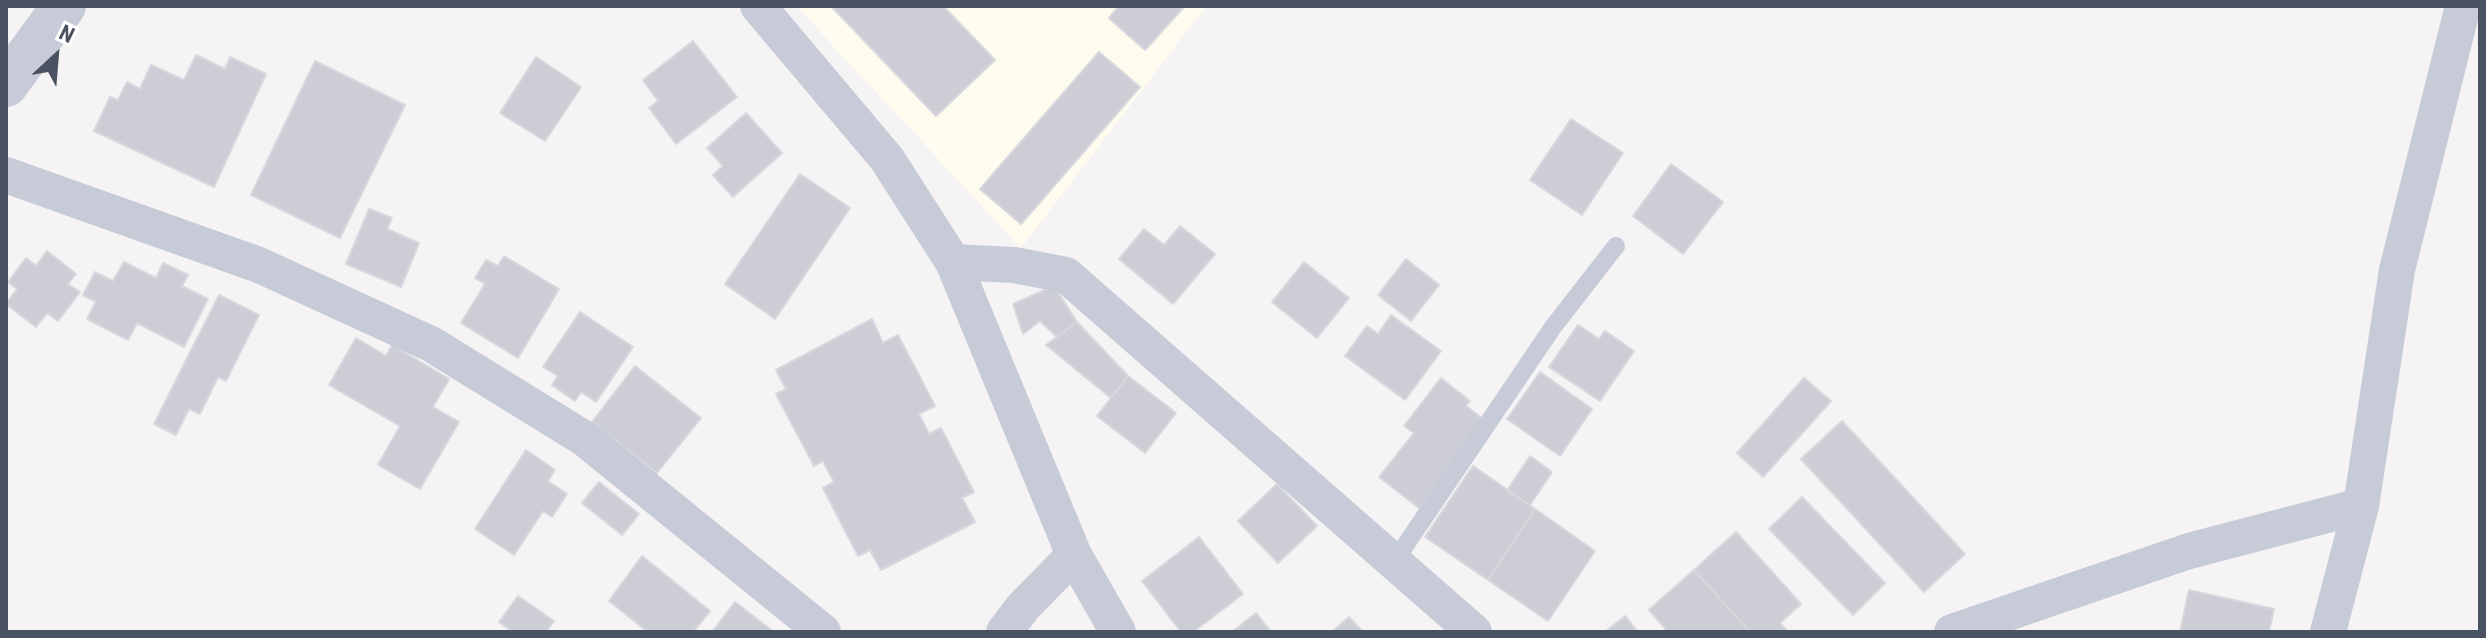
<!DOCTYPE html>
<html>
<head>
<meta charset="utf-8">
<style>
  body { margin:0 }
  #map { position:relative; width:2486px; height:638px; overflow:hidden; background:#f5f3f3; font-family:"Roboto Condensed",sans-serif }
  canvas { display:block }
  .frame { position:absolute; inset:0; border:8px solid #4a5160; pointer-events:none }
  .north { position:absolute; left:16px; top:16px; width:80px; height:80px; -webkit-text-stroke:6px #fff; paint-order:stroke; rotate:26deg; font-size:22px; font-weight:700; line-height:32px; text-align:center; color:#4a5160 }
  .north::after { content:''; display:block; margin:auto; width:28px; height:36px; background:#4a5160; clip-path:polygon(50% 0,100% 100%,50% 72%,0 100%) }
</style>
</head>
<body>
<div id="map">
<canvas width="2486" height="638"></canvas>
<div class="frame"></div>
<div class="north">N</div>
</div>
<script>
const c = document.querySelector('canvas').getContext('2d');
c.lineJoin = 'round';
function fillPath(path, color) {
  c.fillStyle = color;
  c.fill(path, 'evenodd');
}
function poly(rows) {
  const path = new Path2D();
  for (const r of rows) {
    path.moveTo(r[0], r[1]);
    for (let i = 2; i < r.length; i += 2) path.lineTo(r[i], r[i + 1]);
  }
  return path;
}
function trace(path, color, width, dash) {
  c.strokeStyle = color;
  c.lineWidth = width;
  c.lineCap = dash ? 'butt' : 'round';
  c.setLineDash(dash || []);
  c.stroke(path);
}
fillPath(poly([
  [796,6,1206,6,1021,248]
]), '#fdfcef');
const building = poly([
  [831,6,943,6,995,60,936,116,831,6],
  [1119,6,1185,6,1145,50,1109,18,1119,6],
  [693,41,737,97,676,144,649,108,658,101,643,80,693,41],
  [1099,52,1140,87,1021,224,980,189,1099,52],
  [196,55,225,69,230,57,266,74,214,187,94,131,110,97,118,100,127,82,140,89,151,65,184,80,196,55],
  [536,57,581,87,545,141,500,113,536,57],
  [315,61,405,105,340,238,251,195,315,61],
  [746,113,782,153,733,197,713,175,723,166,707,148,746,113],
  [1571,119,1623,153,1582,215,1530,180,1571,119],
  [1671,164,1723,202,1683,254,1633,216,1671,164],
  [800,174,850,208,775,319,725,284,800,174],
  [369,209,392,218,387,229,419,243,401,287,346,264,369,209],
  [1180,226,1215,254,1173,304,1119,259,1144,229,1164,245,1180,226],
  [47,251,76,274,68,284,80,292,58,321,47,313,36,327,6,304,17,289,8,282,26,258,36,266,47,251],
  [504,256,559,289,518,358,461,323,485,284,475,278,486,260,498,266,504,256],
  [1406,259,1439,285,1411,321,1378,295,1406,259],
  [124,262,156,278,163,263,188,275,182,286,208,299,184,347,137,323,128,340,87,319,96,302,83,295,95,272,113,281,124,262],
  [1304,262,1349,298,1317,338,1272,302,1304,262],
  [1054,286,1077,322,1057,337,1040,321,1023,334,1013,304,1054,286],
  [219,295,259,315,226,381,218,377,200,414,189,409,176,435,154,424,219,295],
  [580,312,633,347,596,402,581,392,575,401,552,385,558,376,543,367,580,312],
  [1391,315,1441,351,1405,400,1345,356,1367,326,1378,334,1391,315],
  [872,319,883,343,898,335,935,406,919,414,929,434,941,428,974,492,962,498,975,522,881,570,870,550,858,556,823,488,834,482,823,461,814,466,776,394,786,389,776,370,872,319],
  [1077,322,1128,376,1111,398,1046,345,1077,322],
  [1578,325,1599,339,1605,331,1634,351,1600,401,1549,367,1578,325],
  [356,338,386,356,392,345,449,379,433,407,459,422,420,489,378,465,400,426,329,385,356,338],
  [635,366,701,418,657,473,592,422,635,366],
  [1540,372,1592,409,1560,456,1507,419,1540,372],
  [1128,376,1176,413,1145,453,1097,416,1128,376],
  [1441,378,1470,401,1466,406,1487,422,1419,508,1379,477,1414,433,1404,426,1441,378],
  [1804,378,1831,401,1763,477,1737,453,1804,378],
  [1842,421,1965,554,1924,592,1801,459,1842,421],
  [526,450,555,470,548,481,567,494,552,517,543,511,514,555,475,529,526,450],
  [1530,456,1552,472,1530,505,1507,491,1530,456],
  [1473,466,1535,509,1488,580,1425,537,1473,466],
  [599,482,639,514,622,535,582,503,599,482],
  [1277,484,1317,526,1278,563,1238,521,1277,484],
  [1802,497,1885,583,1853,615,1769,529,1802,497],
  [1535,509,1595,551,1548,621,1488,580,1535,509],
  [1736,532,1801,604,1780,623,1788,632,1750,632,1694,570,1736,532],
  [1199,537,1243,594,1193,632,1181,632,1142,581,1199,537],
  [642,556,710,611,693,632,648,632,609,601,642,556],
  [1694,570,1750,632,1668,632,1649,610,1694,570],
  [2189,590,2274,609,2269,632,2180,632,2189,590],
  [518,596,554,621,546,632,513,632,499,622,518,596],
  [735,602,774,632,712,632,735,602],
  [1256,613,1271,632,1232,632,1256,613],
  [1625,616,1638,632,1605,632,1625,616],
  [1349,617,1363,632,1332,632,1349,617]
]);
fillPath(building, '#cdced5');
trace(building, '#d7d7de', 2);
trace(poly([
  [1394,562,1553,327,1616,246]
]), '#c7cbd7', 18);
trace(poly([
  [758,6,887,159,953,262,1074,555,1118,632],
  [6,175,259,265,431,344,585,439,823,632],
  [953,262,1014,265,1066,275,1474,632],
  [1004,632,1023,607,1074,555],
  [1952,632,2189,551,2361,506],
  [2328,632,2361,506,2397,270,2463,6]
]), '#c7cbd7', 36);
trace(poly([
  [6,85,64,6]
]), '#c7cbd7', 44);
</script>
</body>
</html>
